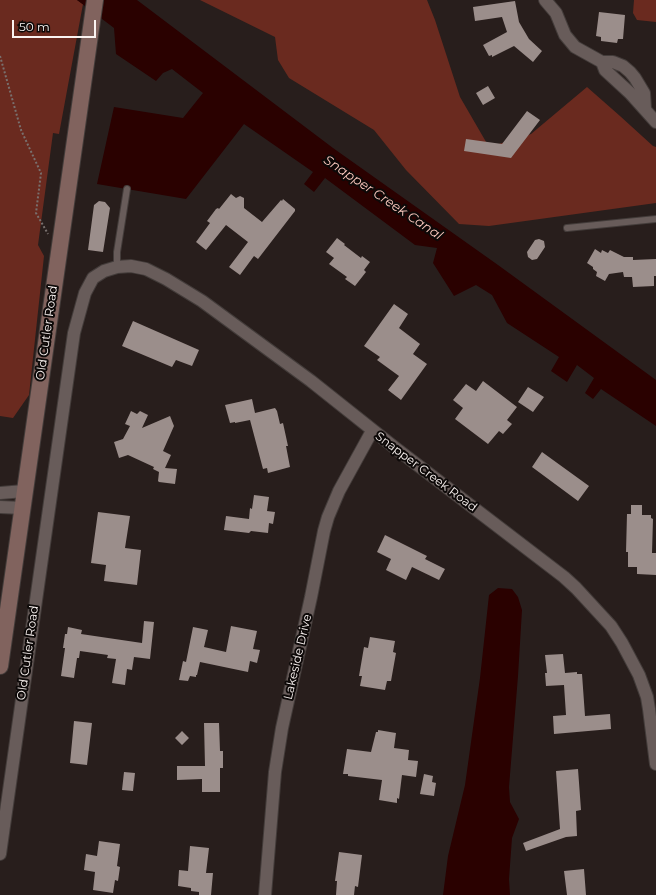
<!DOCTYPE html>
<html>
<head>
<meta charset="utf-8">
<style>
  body { margin:0 }
  #map { position:relative; width:656px; height:895px; overflow:hidden; background:#281e1c; font-family:Montserrat,sans-serif }
  canvas { display:block }
  .scale { position:absolute; left:12px; top:20px; width:84px; height:18px; box-sizing:border-box; border:2px solid #faf3f1; border-top:0; padding-left:5px; font-size:12px; line-height:14px; white-space:nowrap; color:#faf3f1; -webkit-text-stroke:3px #0d0908; paint-order:stroke }
</style>
</head>
<body>
<div id="map">
<canvas width="656" height="895"></canvas>
<div class="scale">50 m</div>
</div>
<script>
const c = document.querySelector('canvas').getContext('2d');
c.lineJoin = 'round';
function fillPath(path, color) {
  c.fillStyle = color;
  c.fill(path, 'evenodd');
}
function poly(rows) {
  const path = new Path2D();
  for (const r of rows) {
    path.moveTo(r[0], r[1]);
    for (let i = 2; i < r.length; i += 2) path.lineTo(r[i], r[i + 1]);
  }
  return path;
}
function trace(path, color, width, dash) {
  c.strokeStyle = color;
  c.lineWidth = width;
  c.lineCap = dash ? 'butt' : 'round';
  c.setLineDash(dash || []);
  c.stroke(path);
}
function write(font, color, halo, rows, align = 'center') {
  c.font = font + ' Montserrat,sans-serif';
  c.lineWidth = 4;
  c.setLineDash([]);
  c.textBaseline = 'middle';
  c.strokeStyle = halo;
  c.fillStyle = color;
  for (const [text, x, y, turn = 0] of rows) {
    c.save();
    c.translate(x, y);
    c.rotate((+turn || 0) * Math.PI / 180);
    c.textAlign = isNaN(turn) ? turn : align;
    if (halo) c.strokeText(text, 0, 0);
    c.fillText(text, 0, 0);
    c.restore();
  }
}
fillPath(poly([
  [0,0,77,0,83,4,59,134,53,133,38,245,44,256,29,395,13,418,0,416],
  [200,0,427,0,435,20,460,97,489,147,531,134,587,87,620,116,653,146,656,147,656,203,489,226,459,224,406,170,374,130,289,78,278,60,275,37],
  [634,0,656,0,656,22,637,20,633,13]
]), '#6a2a1f');
fillPath(poly([
  [77,0,137,0,333,148,498,265,656,380,656,426,601,389,593,399,585,393,594,378,577,365,567,382,551,371,559,357,507,323,492,295,476,285,454,296,433,263,437,248,415,245,325,178,314,192,304,184,313,172,244,124,186,199,97,184,114,107,183,118,203,93,172,69,163,73,156,81,116,54,114,28],
  [498,588,512,589,518,597,522,610,518,676,509,787,510,802,519,819,512,838,509,879,510,895,443,895,448,856,465,785,480,678,489,595]
]), '#2a0100');
fillPath(poly([
  [515,1,519,22,529,39,542,51,533,62,514,46,492,57,492,55,489,56,483,45,507,32,502,17,475,21,473,7],
  [599,12,625,15,623,39,618,39,617,43,601,41,601,37,596,36],
  [488,86,495,98,483,105,476,93],
  [527,111,540,120,511,158,464,151,466,139,502,144],
  [231,194,236,198,240,196,244,198,244,208,262,222,281,200,282,201,283,199,295,209,295,211,258,259,254,256,240,275,229,267,248,242,226,225,206,250,196,242,210,223,207,221,216,209,218,208,219,209],
  [99,201,105,202,110,208,103,252,88,250,94,205],
  [337,238,345,244,344,245,361,258,362,256,370,262,364,270,366,272,355,286,345,279,347,277,329,264,334,258,326,252],
  [539,239,544,241,545,247,537,259,532,260,528,257,527,252,535,240],
  [595,249,601,253,602,250,608,253,610,250,624,257,633,257,633,260,656,259,656,276,654,276,654,286,633,287,632,277,624,277,623,272,609,274,605,281,596,276,597,272,593,269,593,267,587,263],
  [394,304,408,314,399,328,420,344,413,354,427,364,401,400,388,390,399,376,377,360,380,357,364,346],
  [133,321,199,350,192,366,176,360,172,367,122,346],
  [483,381,517,407,507,420,512,424,503,434,499,431,488,444,455,419,463,408,453,400,466,384,476,391],
  [528,387,544,397,533,412,518,402],
  [252,399,255,413,275,408,277,411,280,424,283,423,288,446,286,446,290,467,268,473,267,468,263,469,250,420,235,423,235,422,230,423,225,405],
  [131,411,137,414,140,411,148,415,142,428,170,416,174,426,163,451,171,455,165,468,177,469,175,484,159,482,158,481,159,472,153,469,154,467,128,455,119,458,114,442,123,439,130,426,125,424],
  [542,452,589,486,578,501,532,467],
  [254,495,269,497,267,511,275,512,273,524,269,523,268,533,251,531,249,533,224,530,226,516,249,519,250,508,252,509],
  [631,505,642,505,642,515,651,515,651,518,653,519,652,553,656,553,656,575,637,574,637,567,628,567,628,552,626,552,627,514,631,514],
  [98,512,130,516,125,548,141,550,137,585,104,581,106,565,91,563],
  [385,535,427,556,425,559,445,569,439,580,412,567,406,580,386,570,391,559,377,552],
  [144,621,154,622,150,659,134,657,132,670,127,669,125,685,112,683,116,659,107,658,108,655,80,651,79,658,77,658,74,678,61,676,65,648,63,648,65,634,67,634,68,627,82,630,81,634,142,643],
  [231,626,257,631,253,649,260,650,257,663,250,661,248,672,200,662,197,675,196,675,196,677,190,676,188,681,179,680,183,661,186,662,193,627,208,630,204,647,226,652],
  [370,637,395,641,393,652,396,653,391,681,387,681,385,690,360,686,362,676,359,676,364,647,368,648],
  [563,654,565,673,577,672,577,674,582,674,585,716,610,714,611,729,554,734,553,716,566,715,564,685,546,686,545,673,547,673,545,655],
  [74,721,92,723,87,765,70,763],
  [204,723,219,723,220,751,223,751,223,768,220,768,220,792,202,792,202,779,177,780,177,766,205,766],
  [378,730,396,733,394,748,409,750,408,760,418,761,416,777,402,775,399,799,397,798,397,803,379,800,382,780,348,776,348,774,343,774,347,749,371,752,376,732,378,732],
  [182,731,189,738,182,745,175,738],
  [578,769,581,810,576,811,577,836,566,837,526,851,523,843,560,829,556,771],
  [124,772,135,773,133,791,122,790],
  [424,774,433,776,432,782,436,783,434,796,420,794],
  [99,841,120,844,117,866,120,867,118,881,115,880,113,893,93,890,95,872,84,870,86,854,97,856],
  [190,846,209,848,206,873,213,873,211,895,199,895,199,892,191,891,191,888,178,886,179,870,188,871],
  [339,852,362,855,358,887,355,886,354,895,336,895,337,881,335,881],
  [584,869,586,895,567,895,564,871]
]), '#9b8e8b');
const service = poly([
  [567,228,656,219],
  [117,267,117,252,127,189]
]);
const minor = poly([
  [545,0,556,13,565,35,575,47,602,62,613,62,623,66,630,72,635,78,644,93,645,108],
  [602,62,605,70,630,93,656,122],
  [0,493,24,491],
  [0,507,22,508],
  [0,854,74,333,85,293,93,278,104,271,117,267,131,266,146,269,166,279,202,301,311,381,394,447,564,577,576,588,611,626,622,643,639,675,647,697,649,709,656,764],
  [265,895,275,772,282,728,311,597,324,531,328,517,339,491,372,431]
]);
const secondary = poly([
  [0,666,95,0]
]);
trace(service, '#433c3a', 8);
trace(minor, '#433c3a', 14);
trace(secondary, '#433c3a', 18);
trace(poly([
  [0,56,21,130,41,173,36,213,48,234]
]), '#79706e', 2, [2, 2]);
trace(service, '#685c5a', 6);
trace(minor, '#685c5a', 12);
trace(secondary, '#81635e', 16);
write('12px', '#faf3f1', '#0d0908', [
  ["Old Cutler Road",47,333,-82],
  ["Snapper Creek Road",426,472,37],
  ["Old Cutler Road",28,653,-82],
  ["Lakeside Drive",298,657,-77]
]);
write('italic 13px', '#fdc9bf', '#0d0908', [
  ["Snapper Creek Canal",383,198,34]
]);
</script>
</body>
</html>
